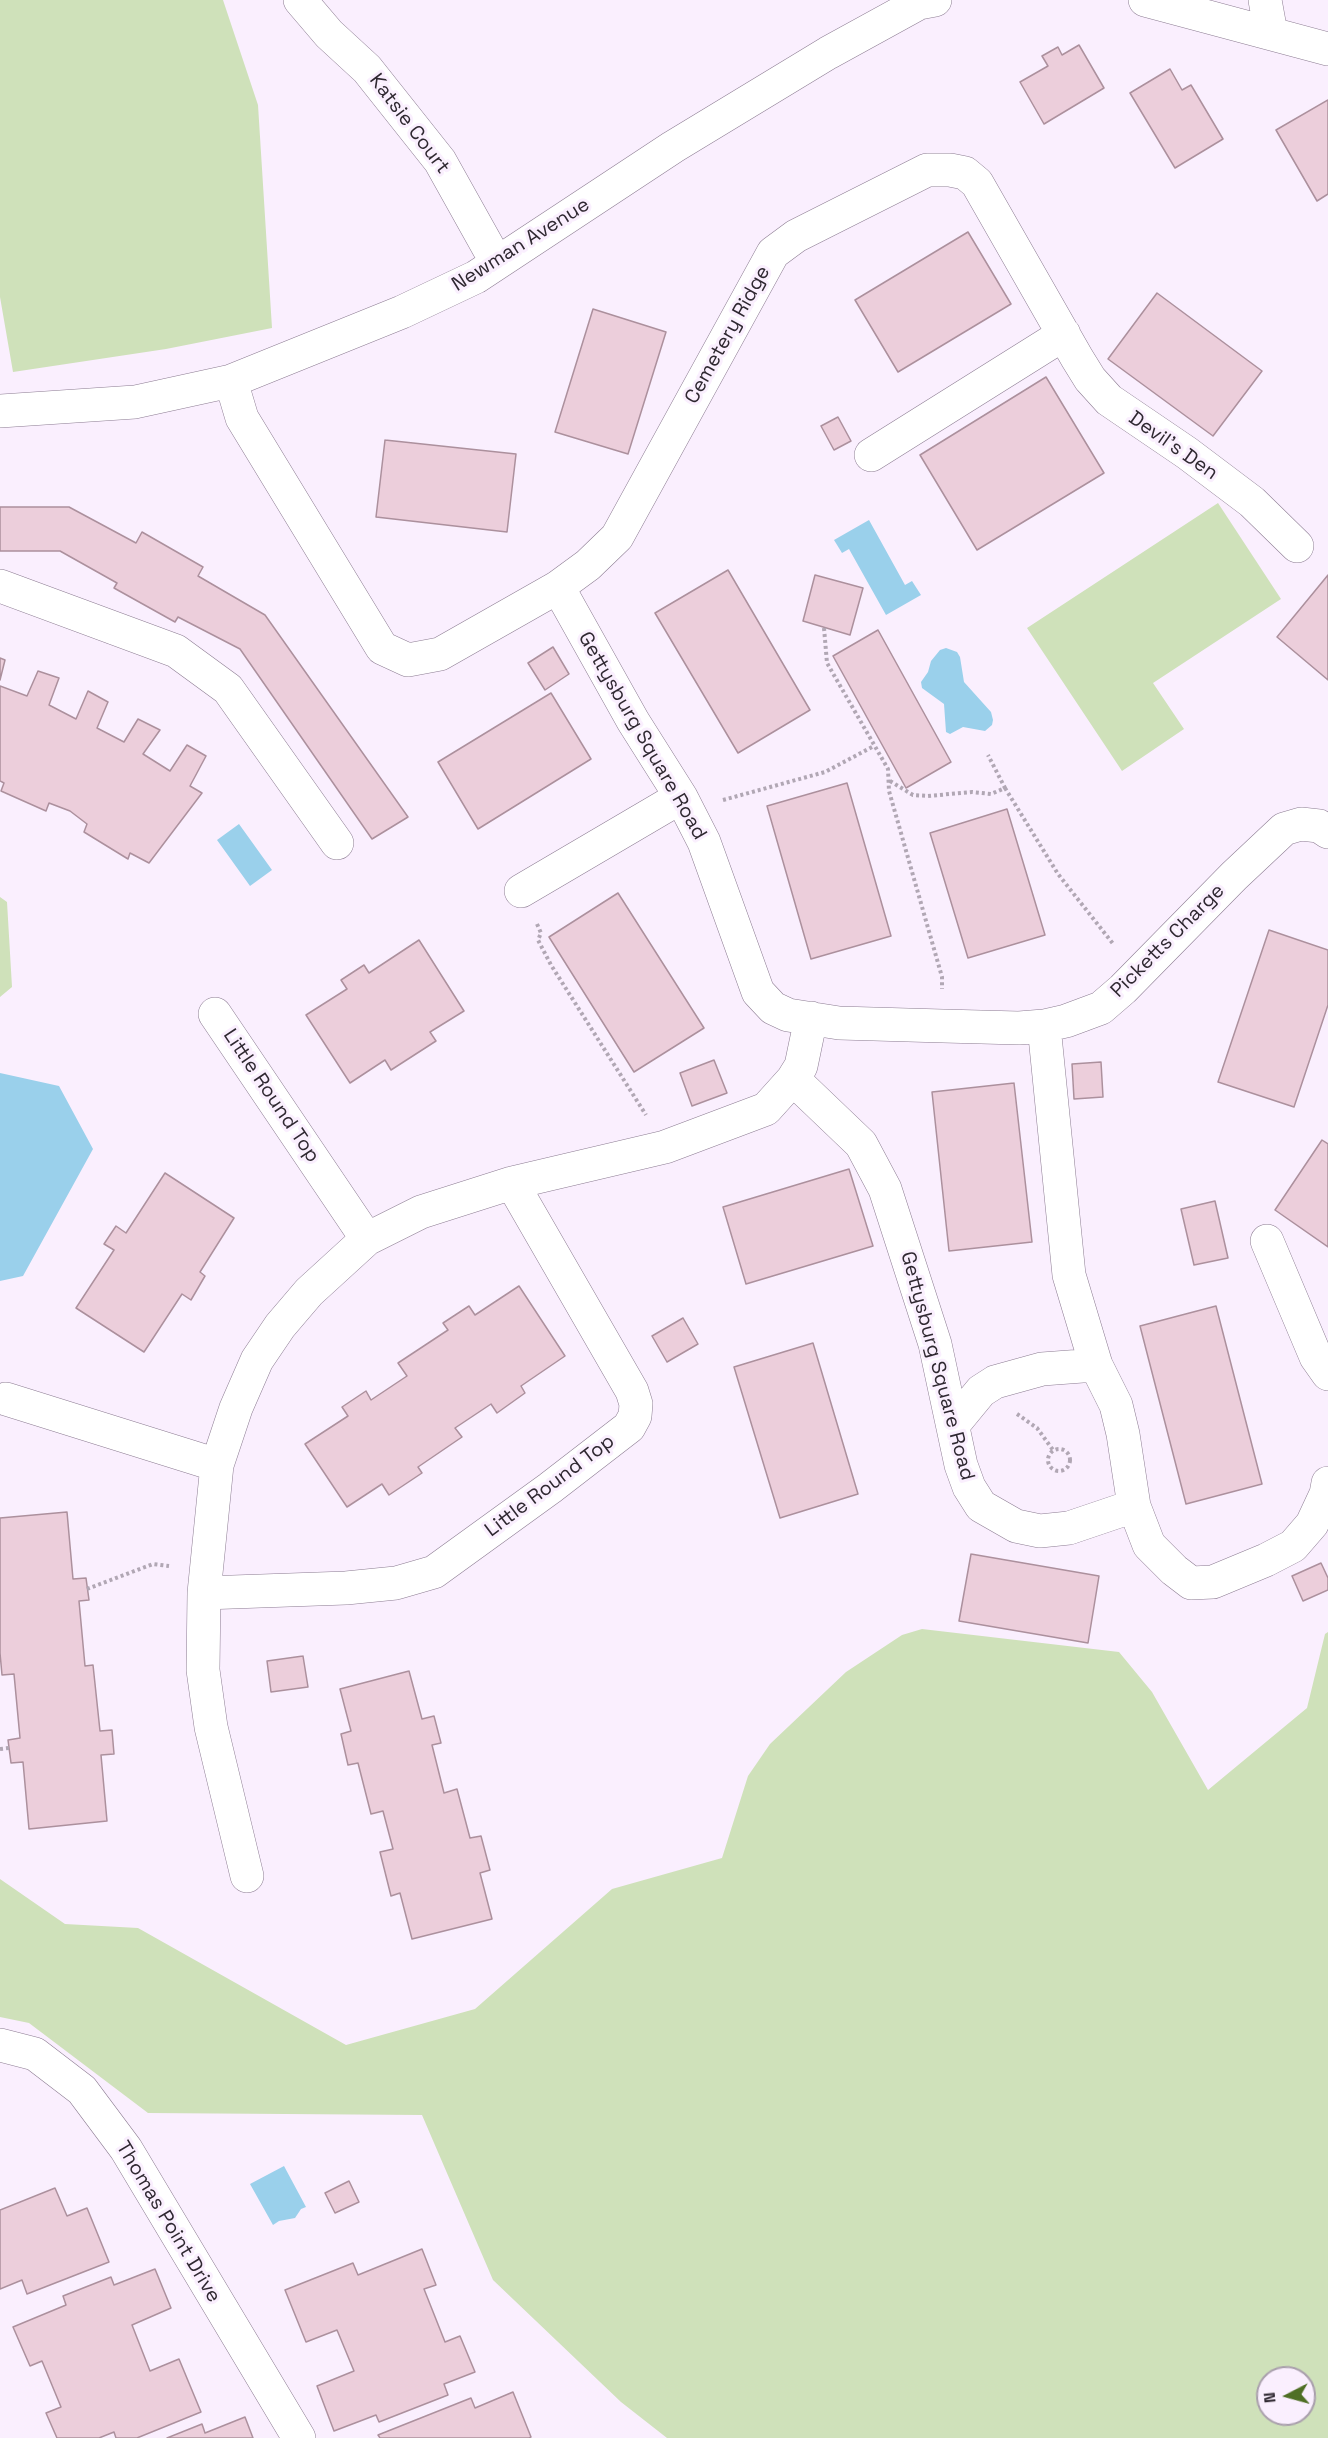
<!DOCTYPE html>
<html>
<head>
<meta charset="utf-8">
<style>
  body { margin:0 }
  #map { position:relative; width:1328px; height:2438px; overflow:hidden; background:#faeffe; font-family:"Space Grotesk",sans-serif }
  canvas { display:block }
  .north { position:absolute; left:1256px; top:2366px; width:60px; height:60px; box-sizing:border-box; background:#faeffe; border:2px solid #a99fac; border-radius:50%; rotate:264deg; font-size:16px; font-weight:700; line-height:24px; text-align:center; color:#2f2831 }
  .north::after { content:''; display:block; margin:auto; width:21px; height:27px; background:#4f6f25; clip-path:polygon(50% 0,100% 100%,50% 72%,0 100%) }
</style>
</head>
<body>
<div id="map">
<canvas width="1328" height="2438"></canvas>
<div class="north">N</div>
</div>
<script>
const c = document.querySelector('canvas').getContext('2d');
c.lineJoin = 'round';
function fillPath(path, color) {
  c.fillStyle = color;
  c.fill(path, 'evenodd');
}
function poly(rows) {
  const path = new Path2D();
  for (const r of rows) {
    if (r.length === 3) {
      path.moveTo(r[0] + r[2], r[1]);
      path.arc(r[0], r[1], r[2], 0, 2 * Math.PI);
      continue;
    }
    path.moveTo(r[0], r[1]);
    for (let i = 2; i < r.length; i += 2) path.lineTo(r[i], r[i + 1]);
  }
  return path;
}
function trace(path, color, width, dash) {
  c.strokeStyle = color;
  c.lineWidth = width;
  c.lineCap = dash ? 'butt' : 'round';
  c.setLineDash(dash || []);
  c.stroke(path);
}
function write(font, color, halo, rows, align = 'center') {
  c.font = font + ' "Space Grotesk",sans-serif';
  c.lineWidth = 6;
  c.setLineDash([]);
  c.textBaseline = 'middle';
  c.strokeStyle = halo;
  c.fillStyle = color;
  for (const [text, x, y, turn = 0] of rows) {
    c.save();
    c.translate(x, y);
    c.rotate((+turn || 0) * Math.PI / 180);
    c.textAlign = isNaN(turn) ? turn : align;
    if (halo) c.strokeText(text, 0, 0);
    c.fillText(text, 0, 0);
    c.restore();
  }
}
fillPath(poly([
  [0,0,223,0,258,105,272,328,166,349,13,372,0,297],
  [1218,503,1281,599,1153,683,1184,729,1122,771,1027,628],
  [0,897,7,902,12,987,0,997],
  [922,1629,1119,1652,1152,1692,1208,1790,1307,1708,1325,1634,1328,1632,1328,2438,667,2438,621,2402,493,2280,422,2115,148,2113,29,2023,0,2017,0,1879,65,1924,138,1928,346,2045,475,2009,612,1889,722,1858,748,1776,770,1744,846,1672,902,1635],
  [1268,2378,1304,2378,1304,2414,1268,2414]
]), '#cfe1ba');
fillPath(poly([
  [869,520,905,585,912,581,921,595,886,615,849,549,842,553,834,540],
  [946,648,957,652,960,657,964,682,991,712,993,720,992,725,985,731,963,727,950,734,946,732,944,704,922,688,921,682,928,672,931,661,940,650],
  [239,824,272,870,250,886,217,840],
  [0,1073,59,1086,93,1149,23,1276,0,1281],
  [284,2166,306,2207,301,2209,295,2218,279,2221,273,2225,250,2184]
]), '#9ad0eb');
const building = poly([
  [1079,45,1104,88,1044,124,1020,82,1048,66,1042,56,1058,47,1062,55,1079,45],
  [1170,69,1182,90,1191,85,1223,139,1175,168,1130,93,1170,69],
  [1328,100,1328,194,1317,201,1276,130,1328,100],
  [968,232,1011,304,898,372,855,300,968,232],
  [1157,293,1262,371,1213,436,1108,359,1157,293],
  [593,309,666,332,628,454,555,432,593,309],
  [1046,377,1104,473,977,550,920,455,1046,377],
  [838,417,851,441,834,450,821,426,838,417],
  [385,440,516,454,507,532,376,517,385,440],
  [0,507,69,507,136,543,142,532,203,567,198,576,265,615,408,817,372,839,240,649,178,617,175,622,114,588,117,583,60,551,0,551,0,507],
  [728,570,810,710,738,753,655,613,728,570],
  [815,575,863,588,850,635,803,621,815,575],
  [1328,575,1328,680,1277,637,1328,575],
  [878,630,951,762,906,788,833,656,878,630],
  [553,647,569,674,545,690,528,663,553,647],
  [0,658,5,660,0,680,0,658],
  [38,671,59,678,49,705,76,719,88,691,108,702,97,728,124,742,138,719,160,730,143,754,170,771,187,745,206,756,190,786,202,793,149,863,130,853,128,859,84,832,87,824,70,811,49,803,46,811,1,791,4,783,0,781,0,686,27,696,38,671],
  [551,693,591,759,478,829,438,762,551,693],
  [847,783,891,936,811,959,767,806,847,783],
  [1007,809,1045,935,968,958,930,833,1007,809],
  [618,893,704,1028,634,1072,549,937,618,893],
  [1269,930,1328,950,1328,1005,1294,1107,1218,1082,1269,930],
  [419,940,464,1011,430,1032,436,1041,391,1070,385,1060,350,1083,306,1015,347,989,341,980,364,965,369,973,419,940],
  [714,1060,727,1093,692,1106,680,1073,714,1060],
  [1101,1062,1103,1097,1074,1099,1072,1064,1101,1062],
  [1014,1083,1032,1242,949,1251,932,1092,1014,1083],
  [1322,1140,1328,1144,1328,1247,1275,1210,1322,1140],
  [849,1169,873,1246,746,1284,723,1207,849,1169],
  [165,1173,234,1218,200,1272,205,1276,191,1300,182,1294,144,1352,76,1308,114,1250,104,1244,116,1226,126,1233,165,1173],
  [1215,1201,1228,1258,1194,1265,1181,1209,1215,1201],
  [519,1286,565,1356,521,1386,525,1393,497,1413,491,1404,455,1428,462,1437,418,1467,422,1473,389,1495,382,1484,347,1507,305,1444,348,1416,342,1407,366,1391,371,1400,407,1376,398,1363,448,1330,443,1323,469,1306,475,1315,519,1286],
  [1216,1306,1262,1484,1186,1504,1140,1326,1216,1306],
  [683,1318,698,1344,667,1362,652,1336,683,1318],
  [813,1343,858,1494,780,1518,734,1367,813,1343],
  [67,1512,73,1579,86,1578,89,1600,79,1601,85,1666,93,1665,100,1731,112,1730,114,1754,101,1755,107,1821,29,1829,23,1762,11,1763,8,1740,20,1738,14,1674,2,1675,0,1653,0,1518,67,1512],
  [971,1554,1099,1576,1088,1643,959,1621,971,1554],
  [1321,1563,1328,1578,1328,1590,1303,1601,1292,1576,1321,1563],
  [303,1656,308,1687,271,1692,267,1661,303,1656],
  [409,1671,422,1719,434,1716,441,1743,432,1745,444,1793,457,1789,470,1838,481,1836,490,1870,480,1873,492,1919,412,1939,400,1893,391,1896,380,1852,393,1849,383,1811,371,1814,358,1763,348,1765,341,1734,351,1731,340,1689,409,1671],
  [349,2181,359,2202,335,2213,325,2193,349,2181],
  [55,2188,67,2216,87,2208,109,2262,27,2294,22,2280,0,2289,0,2210,55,2188],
  [422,2249,436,2285,424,2289,445,2342,460,2336,475,2372,444,2384,448,2395,379,2422,376,2415,334,2431,317,2386,354,2371,337,2330,306,2342,285,2290,353,2263,358,2275,422,2249],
  [155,2269,171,2308,132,2325,150,2371,179,2359,201,2412,137,2438,116,2438,114,2432,99,2438,57,2438,46,2413,61,2407,42,2361,30,2366,13,2327,66,2305,63,2296,111,2277,114,2285,155,2269],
  [513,2392,531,2437,529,2438,380,2438,378,2435,471,2398,475,2408,513,2392],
  [245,2417,253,2438,167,2438,202,2424,205,2433,245,2417]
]);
fillPath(building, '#eccedb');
trace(building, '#ac909d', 1.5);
const minor = poly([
  [300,0,329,34,367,69,440,161,497,263],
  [1145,0,1328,49],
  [1265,0,1271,33],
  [231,381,242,418,382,648,408,660,440,654,558,587,588,565,617,537,773,253,796,236,927,170,950,170,965,173,977,183,1077,358,1090,379,1109,400,1187,453,1252,502,1297,546],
  [0,411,135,402,231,381,402,312,476,277,673,147,828,53,919,3,935,0],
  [871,455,1064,334],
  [0,586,176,651,228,689,337,843],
  [558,587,633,721,681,797,704,842,758,992,773,1008,788,1015,839,1023,943,1026,1019,1028,1044,1026,1066,1021,1101,1008,1123,989,1234,876,1284,829,1301,824,1319,826,1328,832],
  [521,891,681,797],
  [215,1014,367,1239],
  [793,1079,861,1144,885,1189,935,1344,961,1465,969,1487,981,1506,1016,1526,1040,1531,1069,1528,1134,1506,1123,1434,1116,1405,1096,1365,1069,1275,1044,1026],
  [1267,1241,1316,1357,1328,1374],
  [6,1399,217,1465],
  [953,1425,981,1391,995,1382,1042,1369,1096,1365],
  [1134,1506,1149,1545,1174,1570,1191,1583,1213,1582,1266,1560,1293,1546,1312,1524,1326,1494,1328,1483],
  [204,1593,346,1588,396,1583,434,1572,550,1488,629,1427,635,1416,636,1404,632,1391,512,1183],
  [247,1876,211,1727,203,1670,204,1593,217,1465,236,1408,257,1360,280,1326,309,1292,367,1239,421,1212,512,1183,665,1147,766,1109,793,1079,801,1066,811,1018],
  [0,2045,35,2054,82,2090,126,2149,299,2438]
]);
trace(minor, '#8c7c92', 34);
trace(poly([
  [824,628,827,663,888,769,889,791,942,977,942,989],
  [890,781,913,795,928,796,972,792,991,794,1005,788,988,755],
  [1005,788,1058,874,1114,945],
  [723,800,825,772,874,746],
  [537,924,541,933,538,940,551,965,646,1115],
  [1017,1414,1037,1428,1053,1450],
  [1059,1460,11],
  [87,1589,153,1564,169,1566],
  [0,1749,9,1748]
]), '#b1a7b4', 4, [3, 3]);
trace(minor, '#fff', 33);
write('20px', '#2f2831', '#faeffe', [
  ["Katsie Court",409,124,53],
  ["Newman Avenue",521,245,-32],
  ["Cemetery Ridge",728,335,-61],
  ["Devil’s Den",1173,446,35],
  ["Gettysburg Square Road",642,736,60],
  ["Picketts Charge",1168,941,-45],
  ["Little Round Top",271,1096,56],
  ["Gettysburg Square Road",937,1366,75],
  ["Little Round Top",550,1486,-37],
  ["Thomas Point Drive",168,2222,59]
]);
</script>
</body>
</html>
